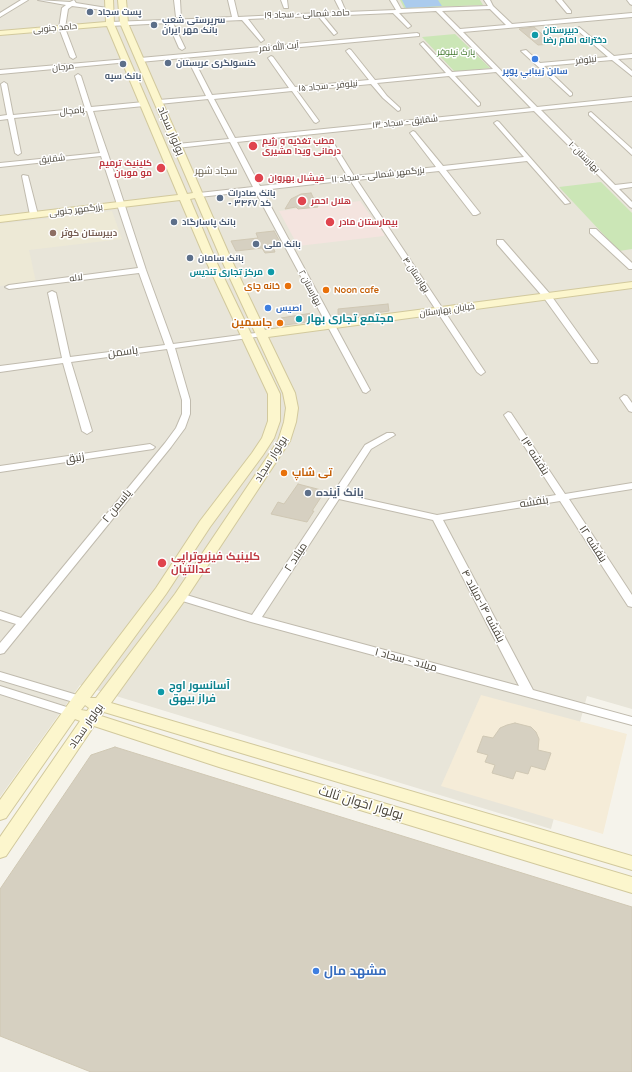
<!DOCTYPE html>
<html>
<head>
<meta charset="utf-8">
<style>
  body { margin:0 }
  canvas { display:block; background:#f5f3eb }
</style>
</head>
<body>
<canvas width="632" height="1072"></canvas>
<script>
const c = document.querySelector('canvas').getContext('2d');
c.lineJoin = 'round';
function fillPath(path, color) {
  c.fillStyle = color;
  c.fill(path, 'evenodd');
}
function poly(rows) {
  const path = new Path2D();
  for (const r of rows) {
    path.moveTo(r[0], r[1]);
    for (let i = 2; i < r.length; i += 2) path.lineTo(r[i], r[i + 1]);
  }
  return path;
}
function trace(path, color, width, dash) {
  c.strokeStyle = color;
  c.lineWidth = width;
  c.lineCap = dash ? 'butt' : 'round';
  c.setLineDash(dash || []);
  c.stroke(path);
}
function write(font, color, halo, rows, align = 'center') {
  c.font = font + ' Quicksand,Cairo,sans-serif';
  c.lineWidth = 3;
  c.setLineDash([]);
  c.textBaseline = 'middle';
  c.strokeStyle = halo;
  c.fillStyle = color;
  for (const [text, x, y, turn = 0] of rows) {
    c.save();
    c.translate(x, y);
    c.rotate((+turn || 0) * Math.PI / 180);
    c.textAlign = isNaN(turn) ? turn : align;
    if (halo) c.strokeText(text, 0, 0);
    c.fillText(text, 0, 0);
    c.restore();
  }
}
fillPath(poly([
  [0,0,632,0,632,709,587,696,551,829,80,685,0,797]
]), '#e8e5d9');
fillPath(poly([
  [481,695,627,734,603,834,441,786]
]), '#f5ecd8');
fillPath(poly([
  [112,211,122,239,29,250,36,282,0,286,0,224]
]), '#ede9d6');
fillPath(poly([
  [360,201,384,234,384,236,298,246,279,211]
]), '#f4e4df');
fillPath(poly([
  [400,0,480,0,483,5,404,8],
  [455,34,490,68,455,72,422,37],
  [601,182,632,213,632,249,619,251,559,187]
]), '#cbe6b6');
fillPath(poly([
  [402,0,438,0,442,6,406,8]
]), '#abcbed');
const building = poly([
  [534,27,542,34,553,44,538,45,519,29,534,27],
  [311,193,318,207,298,209,296,207,285,209,291,199,301,194,311,193],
  [274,231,282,246,273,247,275,252,265,253,262,248,236,251,231,241,258,238,256,233,274,231],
  [388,304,389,311,362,315,338,315,338,309,388,304],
  [312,313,316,321,285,325,281,318,312,313],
  [298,484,325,491,312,511,314,511,307,522,271,514,278,502,284,504,298,484],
  [515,723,531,727,536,732,539,739,538,750,551,753,545,770,531,766,528,774,516,771,513,779,492,773,495,765,485,762,488,755,477,752,483,736,493,738,500,728,507,725,515,723],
  [115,747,632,907,632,1072,91,1072,0,1036,0,889,91,755,115,747]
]);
fillPath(building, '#d6d0c1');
trace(building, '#d0c8b4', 1);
const street = poly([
  [21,0,28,0,0,17,0,13,21,0],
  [38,0,70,2,74,0,76,3,113,9,110,11,72,6,68,9,65,28,76,57,73,59,70,57,59,28,62,8,66,5,38,0],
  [174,0,180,0,181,18,176,17,174,0],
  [228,0,234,0,238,17,341,12,335,0,341,0,346,12,396,10,390,0,396,0,401,9,488,6,484,0,490,0,493,6,512,24,632,13,632,17,463,32,537,107,632,97,632,101,541,110,615,185,632,183,632,187,619,189,632,202,632,208,630,207,534,111,237,142,260,186,348,177,327,142,330,140,333,142,354,176,436,167,410,133,413,131,415,132,443,166,524,157,495,124,494,123,497,121,499,122,570,203,565,204,527,161,446,170,480,213,476,215,473,215,439,171,357,180,485,372,481,375,477,372,350,180,262,190,370,390,366,393,363,392,255,191,199,197,196,195,199,193,253,187,230,142,177,148,174,146,177,144,229,139,208,99,159,104,156,102,159,100,206,96,190,64,193,62,196,64,212,95,289,88,268,58,271,56,273,57,295,87,369,80,346,51,349,49,351,50,375,80,446,73,421,45,420,44,423,42,452,72,493,69,436,11,399,13,411,26,408,28,393,13,323,16,337,33,334,35,318,16,248,19,264,40,261,42,242,20,173,23,185,48,182,50,179,48,168,23,110,26,107,24,110,22,166,20,169,18,171,20,232,17,228,0],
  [490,9,506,25,460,29,442,11,490,9],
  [496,72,531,108,235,138,214,99,292,91,314,122,316,123,319,121,297,91,371,84,383,98,398,111,400,110,400,108,387,96,377,83,449,76,478,106,480,105,480,103,455,76,496,72],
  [281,0,287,0,288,8,284,8,281,0],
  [556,0,562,0,571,11,571,13,567,13,556,0],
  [627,0,632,0,632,5,630,4,627,0],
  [579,27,614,56,632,54,632,58,618,59,632,71,632,76,612,60,544,66,572,93,572,95,570,96,521,51,526,50,540,63,608,57,577,30,576,29,579,27],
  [417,33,419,34,419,36,140,62,137,60,140,58,417,33],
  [127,59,129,60,129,62,0,74,0,70,127,59],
  [78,74,81,76,91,107,144,102,147,104,144,106,93,111,108,154,146,270,173,344,263,332,267,334,263,336,175,348,190,400,190,414,185,428,171,447,4,653,0,654,0,643,16,624,0,619,0,611,21,618,165,443,176,428,182,414,182,400,167,349,71,362,92,431,87,434,82,431,63,363,0,372,0,366,62,358,48,293,52,291,56,293,70,357,165,345,139,273,9,289,5,287,9,285,138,268,101,156,0,167,0,163,100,153,87,111,14,118,21,153,18,155,15,153,8,119,0,120,0,116,7,115,1,84,4,82,7,84,13,115,85,108,75,76,78,74],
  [591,112,632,149,632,155,589,115,589,113,591,112],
  [23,175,28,176,38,215,37,217,31,217,30,215,22,176,23,175],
  [590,229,596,229,632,263,632,269,629,269,590,233,590,229],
  [497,240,503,240,550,294,598,361,597,363,591,363,544,298,497,244,497,240],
  [624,395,627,396,632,403,632,412,629,411,620,398,624,395],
  [508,412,511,413,565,494,632,483,632,489,569,499,632,595,632,607,628,606,560,501,443,520,533,690,632,717,632,725,251,622,176,599,175,597,176,595,180,593,252,615,365,445,387,433,393,433,395,435,371,449,342,494,437,515,556,495,504,415,508,412],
  [339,499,433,520,519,686,262,617,339,499],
  [150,444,155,447,153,449,0,472,0,466,150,444],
  [0,672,84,697,86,700,84,703,80,704,0,680,0,672],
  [0,686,76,710,78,713,76,716,72,717,0,694,0,686]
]);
const secondary = poly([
  [105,0,113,0,114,24,187,194,193,193,120,23,118,0,126,0,128,23,130,28,232,261,265,330,632,282,632,288,268,337,295,393,298,408,296,422,290,441,185,600,111,703,632,856,632,870,104,712,101,716,222,755,632,877,632,893,219,767,94,726,6,856,0,858,0,837,80,721,75,719,6,818,0,820,0,800,74,696,156,588,200,521,252,453,262,438,268,421,268,394,206,261,180,200,0,222,0,216,178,195,107,26,0,35,0,31,106,22,105,0],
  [195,198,222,261,283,393,286,408,284,422,278,441,175,594,96,698,90,698,166,594,210,527,263,455,274,438,280,421,280,394,216,261,190,199,195,198],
  [85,705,89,708,87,711,81,710,85,705]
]);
trace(street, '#c0bbae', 2);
trace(secondary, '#d2c99d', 2);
fillPath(street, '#fff');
fillPath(secondary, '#fcf6cd');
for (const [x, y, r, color] of [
  [90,12,4,"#5c6f8a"],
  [154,25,4,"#5c6f8a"],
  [535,35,4,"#0f9aa8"],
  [535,59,4,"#3f7fe0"],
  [168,63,4,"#5c6f8a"],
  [123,64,4,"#5c6f8a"],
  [253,146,5,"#e0444e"],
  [161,168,5,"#e0444e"],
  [259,178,5,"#e0444e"],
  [220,198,4,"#5c6f8a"],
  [302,201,5,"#e0444e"],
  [174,222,4,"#5c6f8a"],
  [330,222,5,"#e0444e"],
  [53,233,4,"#8d6e63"],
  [256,244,4,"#5c6f8a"],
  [190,258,4,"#5c6f8a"],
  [271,272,4,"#0f9aa8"],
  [288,286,4,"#e8710a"],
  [326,290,4,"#e8710a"],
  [268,308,4,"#3f7fe0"],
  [299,319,4,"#0f9aa8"],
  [280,323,4,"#e8710a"],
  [284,473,4,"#e8710a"],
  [308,493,4,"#5c6f8a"],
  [162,563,5,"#e0444e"],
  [161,692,4,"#0f9aa8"],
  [316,971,4,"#3f7fe0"]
]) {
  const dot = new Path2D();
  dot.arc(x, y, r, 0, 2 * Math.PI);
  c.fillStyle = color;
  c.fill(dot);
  trace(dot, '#fff', 1.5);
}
write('bold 9px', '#4e5e75', '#fff', [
  ["پست سجاد",98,12],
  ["سرپرستی شعب",162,20],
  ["بانک مهر ایران",162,30],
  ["کنسولگری عربستان",176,63],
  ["بانک سپه",123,76,"center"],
  ["بانک صادرات",228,193],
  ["- کد ۳۴۶۷",228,203],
  ["بانک پاسارگاد",182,222],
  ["بانک ملی",264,244],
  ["بانک سامان",198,258]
], 'left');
write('9px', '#494439', '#fff', [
  ["حامد شمالی - سجاد ۱۹",307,14,-2],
  ["حامد جنوبی",55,28,-5],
  ["آیت الله نمر",279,47,-5],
  ["نیلوفر",586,60,-6],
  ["مرجان",63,67,-5],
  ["نیلوفر - سجاد ۱۵",328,86,-5],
  ["پامچال",72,111,-6],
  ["شقایق - سجاد ۱۳",405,122,-6],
  ["بهارستان ۱۰",584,157,45],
  ["شقایق",52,159,-6],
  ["بزرگمهر شمالی - سجاد ۱۱",378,175,-6],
  ["بزرگمهر جنوبی",76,210,-7],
  ["بهارستان ۴",416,275,56],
  ["لاله",76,278,-7],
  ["بهارستان ۲",310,288,62],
  ["خیابان بهارستان",447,310,-8]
]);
write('bold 9px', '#0d838f', '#fff', [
  ["دبیرستان",543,30],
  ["دخترانه امام رضا",543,40],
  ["مرکز تجاری تندیس",263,272,"right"]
], 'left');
write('9px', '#42782e', '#fff', [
  ["پارک نیلوفر",456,52]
]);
write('bold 9px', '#366cbe', '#fff', [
  ["سالن زيبابي پوپر",535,71],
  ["اصیس",276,308,"left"]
]);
write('bold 9px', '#be3a42', '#fff', [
  ["مطب تغذیه و رژیم",262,141],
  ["درمانی ویدا مشیری",262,151],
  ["کلینیک ترمیم",152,163,"right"],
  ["مو موبان",152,173,"right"],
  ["فیشال بهروان",268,178],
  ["هلال احمر",311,201],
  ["بیمارستان مادر",339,222]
], 'left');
write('bold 9px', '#785e54', '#fff', [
  ["دبیرستان کوثر",61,233]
], 'left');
write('bold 9px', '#c56008', '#fff', [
  ["خانه چای",280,286],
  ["Noon cafe",334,290,"left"]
], 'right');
write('10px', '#6b6351', '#fff', [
  ["سجاد شهر",216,171]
]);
write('11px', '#494439', '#fff', [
  ["بولوار سجاد",171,131,67],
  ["یاسمن",123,352,-7],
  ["بنفشه ۱۳",535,456,57],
  ["زنبق",75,458,-9],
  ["بولوار سجاد",271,459,-58],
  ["بنفشه",534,502,-9],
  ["یاسمن ۲",117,506,-51],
  ["بنفشه ۱۲",593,544,57],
  ["میلاد ۲",296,557,-57],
  ["بنفشه ۱۴-میلاد ۴",483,606,62],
  ["میلاد - سجاد ۱",406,660,15],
  ["بولوار سجاد",86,726,-55]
]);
write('bold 11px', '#0d838f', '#fff', [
  ["مجتمع تجاری بهار",307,319],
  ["آسانسور اوج",169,686],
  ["فراز بیهق",169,699]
], 'left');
write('bold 11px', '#c56008', '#fff', [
  ["جاسمین",272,323],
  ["تی شاپ",292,473,"left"]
], 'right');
write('bold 11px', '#4e5e75', '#fff', [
  ["بانک آینده",316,493]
], 'left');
write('bold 11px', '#be3a42', '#fff', [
  ["کلینیک فیزیوتراپی",171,557],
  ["عدالتیان",171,570]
], 'left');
write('13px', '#494439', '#fff', [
  ["بولوار اخوان ثالث",361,803,17]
]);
write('bold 13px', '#366cbe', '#fff', [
  ["مشهد مال",324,971]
], 'left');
</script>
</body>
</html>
